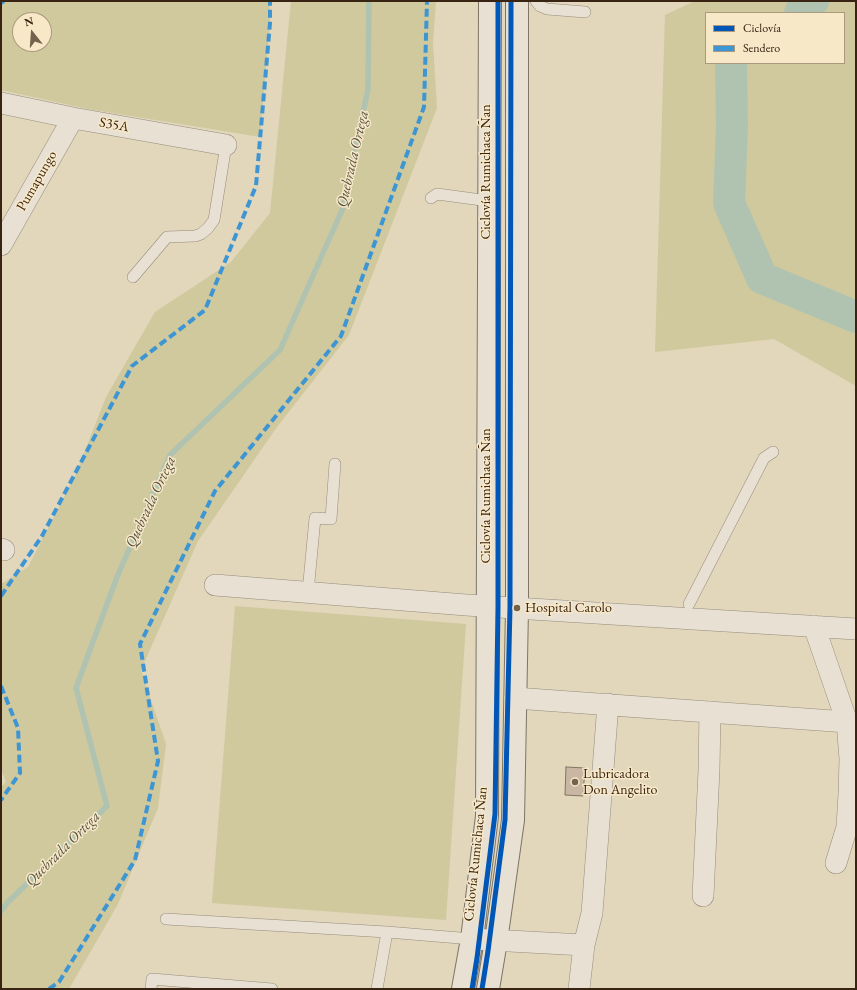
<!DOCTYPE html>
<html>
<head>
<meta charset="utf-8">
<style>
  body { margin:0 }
  #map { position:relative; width:857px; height:990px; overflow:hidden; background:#e2d6bb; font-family:"EB Garamond",serif }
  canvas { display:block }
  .frame { position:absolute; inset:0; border:2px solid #392312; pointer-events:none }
  .legend { position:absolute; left:705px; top:12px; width:140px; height:52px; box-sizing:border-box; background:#f7e8c8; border:1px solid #ab997f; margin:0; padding:5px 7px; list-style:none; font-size:12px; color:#392312 }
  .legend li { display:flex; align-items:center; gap:8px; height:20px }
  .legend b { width:20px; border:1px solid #ab997f }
  .north { position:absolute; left:12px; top:12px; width:40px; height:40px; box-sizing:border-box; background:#f7e8c8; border:1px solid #ab997f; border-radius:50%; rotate:343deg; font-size:11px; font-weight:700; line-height:16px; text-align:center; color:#392312 }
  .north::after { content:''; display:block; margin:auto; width:14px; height:18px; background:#74624d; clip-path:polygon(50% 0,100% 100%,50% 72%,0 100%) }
</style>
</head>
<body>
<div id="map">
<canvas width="857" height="990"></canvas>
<div class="frame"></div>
<ul class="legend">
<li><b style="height:5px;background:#0057b8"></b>Ciclovía</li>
<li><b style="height:5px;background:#3e95d3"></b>Sendero</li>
</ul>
<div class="north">N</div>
</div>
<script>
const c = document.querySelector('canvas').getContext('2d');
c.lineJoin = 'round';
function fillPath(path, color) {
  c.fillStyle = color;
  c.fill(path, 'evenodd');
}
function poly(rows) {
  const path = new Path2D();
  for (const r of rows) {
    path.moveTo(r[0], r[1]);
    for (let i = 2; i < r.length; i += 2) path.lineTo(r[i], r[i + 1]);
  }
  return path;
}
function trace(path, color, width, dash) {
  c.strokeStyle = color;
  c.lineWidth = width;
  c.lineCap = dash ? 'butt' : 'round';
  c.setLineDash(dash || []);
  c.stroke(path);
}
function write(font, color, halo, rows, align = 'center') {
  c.font = font + ' "EB Garamond",serif';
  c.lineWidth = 3;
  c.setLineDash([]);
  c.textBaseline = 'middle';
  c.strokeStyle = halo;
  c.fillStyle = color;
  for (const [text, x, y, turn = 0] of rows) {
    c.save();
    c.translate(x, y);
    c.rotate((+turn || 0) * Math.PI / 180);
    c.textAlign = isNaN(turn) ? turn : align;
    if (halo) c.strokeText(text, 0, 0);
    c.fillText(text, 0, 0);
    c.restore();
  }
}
fillPath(poly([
  [1,1,270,1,270,23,260,137,88,109,1,90],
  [20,20,44,20,44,44,20,44],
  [291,1,436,1,433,43,437,108,349,335,277,427,198,541,141,670,166,744,158,808,118,904,69,989,1,989,1,787,6,782,1,769,1,584,28,567,75,476,106,397,155,312,231,262,270,213],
  [695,1,856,1,856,386,774,339,655,352,665,15],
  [706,13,844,13,844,63,706,63],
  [235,606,466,624,446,920,212,903]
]), '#cfc99d');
trace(poly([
  [1,911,8,902,107,806,76,688,117,577,170,455,280,350,343,208,368,89,369,1]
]), '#b0c3b0', 5.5);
trace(poly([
  [800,13,813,1],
  [731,63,732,125,729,203,762,278,856,317]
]), '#b0c3b0', 32);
const building = poly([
  [566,767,585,768,583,796,565,795,566,767]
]);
fillPath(building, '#c9b7a3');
trace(building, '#7e7565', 1);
const lane = poly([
  [536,1,540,6,547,9,585,12],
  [431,198,437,194,489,201],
  [133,277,167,237,195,236,201,234,208,228,214,220,226,145],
  [308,592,315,518,331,519,335,464],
  [689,604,764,458,773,452],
  [166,919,387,932,377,989],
  [387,932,472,939],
  [151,989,152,979,272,989]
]);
const street = poly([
  [1,103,73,118,226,145],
  [1,245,73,118],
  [1,549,4,550],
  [215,585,466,605,856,629],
  [814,626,847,722,850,759,849,794,847,827,836,863],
  [515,698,847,722],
  [703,896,709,770,710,712],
  [472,939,584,945],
  [579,989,584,945,592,913,608,704]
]);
const secondary = poly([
  [463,989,472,939,487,816,490,1],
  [488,989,496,941,513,820,517,608,517,1]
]);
trace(lane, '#968c7c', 12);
trace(street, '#968c7c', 22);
trace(secondary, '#7e7565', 24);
trace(lane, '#e7e0d3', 11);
trace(street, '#e7e0d3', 21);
trace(secondary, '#e7e0d3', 22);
trace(poly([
  [1,3,4,1],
  [1,596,42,536,132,366,205,310,256,186,270,23,270,1],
  [1,686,18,728,20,773,1,800],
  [49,989,59,982,135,860,158,761,140,644,215,491,341,336,424,107,427,1]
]), '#3e95d3', 4, [8, 4]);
trace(poly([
  [472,989,477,958,495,814,498,607,498,1],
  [482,989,488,951,505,820,510,607,511,1]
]), '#0057b8', 5);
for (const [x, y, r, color] of [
  [517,608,4,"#74624d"],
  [575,782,4,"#74624d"]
]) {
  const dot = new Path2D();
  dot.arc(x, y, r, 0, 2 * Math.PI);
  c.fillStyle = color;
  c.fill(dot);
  trace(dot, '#f7e8c8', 1.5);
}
write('14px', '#392312', '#f7e8c8', [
  ["S35A",114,125,10],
  ["Ciclovía Rumichaca Ñan",486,172,-90],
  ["Pumapungo",37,181,-60],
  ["Ciclovía Rumichaca Ñan",486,496,-90],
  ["Ciclovía Rumichaca Ñan",476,854,-84]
]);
write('14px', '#392312', '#f7e8c8', [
  ["Hospital Carolo",525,608],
  ["Lubricadora",583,774],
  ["Don Angelito",583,790]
], 'left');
write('italic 15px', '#565140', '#f7e8c8', [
  ["Quebrada Ortega",353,159,-77],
  ["Quebrada Ortega",151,502,-65],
  ["Quebrada Ortega",63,849,-45]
]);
</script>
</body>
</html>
